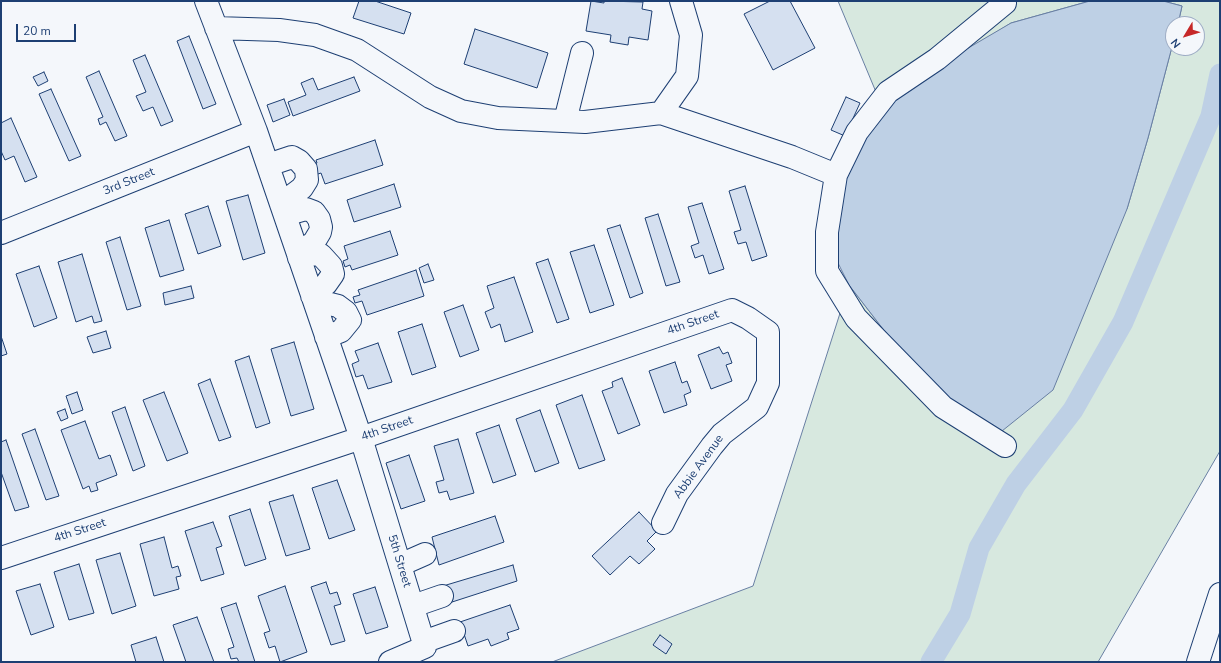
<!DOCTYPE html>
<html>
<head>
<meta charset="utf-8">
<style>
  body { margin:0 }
  #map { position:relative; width:1221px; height:663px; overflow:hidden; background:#f4f7fb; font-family:"Nunito Sans",sans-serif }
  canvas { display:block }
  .frame { position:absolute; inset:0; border:2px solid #1d3f73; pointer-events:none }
  .north { position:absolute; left:1165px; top:16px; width:40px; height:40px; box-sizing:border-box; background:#f4f7fb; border:1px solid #9eadc5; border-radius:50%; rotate:232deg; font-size:11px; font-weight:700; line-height:16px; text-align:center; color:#1d3f73 }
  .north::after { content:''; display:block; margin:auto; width:14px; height:18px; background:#c62828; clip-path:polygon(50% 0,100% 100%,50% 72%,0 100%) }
  .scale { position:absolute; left:16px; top:24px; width:60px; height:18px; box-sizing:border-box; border:2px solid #1d3f73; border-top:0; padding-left:5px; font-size:12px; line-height:14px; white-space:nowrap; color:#1d3f73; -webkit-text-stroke:3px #f4f7fb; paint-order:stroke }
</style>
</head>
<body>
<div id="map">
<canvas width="1221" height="663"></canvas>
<div class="frame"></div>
<div class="north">N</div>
<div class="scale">20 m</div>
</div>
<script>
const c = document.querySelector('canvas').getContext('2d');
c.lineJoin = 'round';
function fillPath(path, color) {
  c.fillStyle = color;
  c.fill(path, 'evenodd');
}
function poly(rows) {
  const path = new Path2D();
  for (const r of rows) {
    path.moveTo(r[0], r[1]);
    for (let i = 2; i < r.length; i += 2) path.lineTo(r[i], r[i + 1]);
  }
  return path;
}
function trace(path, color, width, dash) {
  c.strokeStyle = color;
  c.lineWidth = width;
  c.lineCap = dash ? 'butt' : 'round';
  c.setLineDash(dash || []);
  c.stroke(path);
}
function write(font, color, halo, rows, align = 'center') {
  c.font = font + ' "Nunito Sans",sans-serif';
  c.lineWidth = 3;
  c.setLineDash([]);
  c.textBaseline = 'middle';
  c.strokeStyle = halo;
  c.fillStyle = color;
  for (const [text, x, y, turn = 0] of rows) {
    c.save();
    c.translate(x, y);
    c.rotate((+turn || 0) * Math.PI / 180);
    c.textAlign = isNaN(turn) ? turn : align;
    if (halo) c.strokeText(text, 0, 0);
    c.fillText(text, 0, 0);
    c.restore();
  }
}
const green = poly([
  [838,1,1090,1,1011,23,881,104,838,1],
  [1163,1,1220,1,1220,451,1098,662,552,662,753,586,849,285,890,338,1127,209,1148,138,1173,43,1173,48,1197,48,1197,24,1178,24,1182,6,1163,1]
]);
fillPath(green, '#d7e8df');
trace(green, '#687fa3', 1);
const water = poly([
  [1090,1,1163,1,1182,6,1178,24,1173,24,1173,43,1148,138,1127,209,1053,390,1002,431,948,400,890,338,849,285,831,249,837,204,854,153,881,104,929,71,1011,23,1090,1]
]);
fillPath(water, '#bed0e5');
trace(water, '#687fa3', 1);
trace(poly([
  [931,662,960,614,979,548,1016,484,1073,410,1123,322,1211,116,1220,74]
]), '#bed0e5', 21);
const building = poly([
  [359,1,375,1,411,13,404,34,353,18,359,1],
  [591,1,604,3,604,1,643,2,642,9,652,11,648,40,629,37,628,45,610,42,611,35,586,31,591,1],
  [770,1,790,1,815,48,773,70,744,14,770,1],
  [475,29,548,53,537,88,464,64,475,29],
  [189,36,216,104,203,109,177,41,189,36],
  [145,55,173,121,161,126,153,107,143,111,136,96,146,92,133,60,145,55],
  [99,71,127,136,115,141,106,122,100,125,98,119,103,117,86,77,99,71],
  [44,72,48,81,38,86,33,77,44,72],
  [354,77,360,91,293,116,288,102,306,95,301,83,313,78,318,90,354,77],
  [51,89,81,156,69,161,39,94,51,89],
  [846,97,860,103,845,136,831,130,846,97],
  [284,99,290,115,273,122,267,105,284,99],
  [11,118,37,177,25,182,14,156,5,160,1,151,1,123,11,118],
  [375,140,383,165,325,184,321,173,315,175,312,165,317,163,316,160,375,140],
  [394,184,401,207,354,222,347,200,394,184],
  [745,186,767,256,752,261,746,242,738,244,734,232,741,230,729,191,745,186],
  [248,195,265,253,243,260,226,201,248,195],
  [702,203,724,269,709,274,703,255,695,258,691,246,699,243,688,207,702,203],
  [208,206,221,246,198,254,185,214,208,206],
  [658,214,680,282,666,286,645,218,658,214],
  [169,220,184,270,160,277,145,228,169,220],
  [620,225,643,293,630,298,607,229,620,225],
  [390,231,398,255,352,270,350,265,345,267,343,261,348,259,344,246,390,231],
  [120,237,141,306,127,310,106,242,120,237],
  [594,245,614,305,590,313,570,252,594,245],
  [82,254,102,321,94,323,92,316,76,322,58,262,82,254],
  [548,259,569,319,557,323,536,263,548,259],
  [428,264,434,280,424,283,419,268,428,264],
  [39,266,57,318,34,327,16,274,39,266],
  [416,270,424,296,367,315,362,301,355,303,353,297,360,295,358,290,416,270],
  [514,277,533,332,505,342,500,324,491,328,485,312,494,308,487,286,514,277],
  [191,286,194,298,165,305,163,293,191,286],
  [463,305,479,350,460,357,444,312,463,305],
  [422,324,436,367,412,375,398,332,422,324],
  [106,331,111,348,93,353,87,337,106,331],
  [1,336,7,354,1,356,1,336],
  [294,342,314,409,291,416,271,349,294,342],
  [378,343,392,382,368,389,363,375,356,377,352,364,359,361,355,351,378,343],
  [719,347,723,354,728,352,732,363,726,365,732,381,711,389,698,355,719,347],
  [249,356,270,423,256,428,235,361,249,356],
  [675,362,682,383,687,381,691,392,684,395,687,405,664,413,649,371,675,362],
  [622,378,640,425,618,434,602,391,613,387,612,382,622,378],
  [210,379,231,437,219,441,198,384,210,379],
  [77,392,83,410,72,414,66,396,77,392],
  [164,392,188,453,167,461,143,400,164,392],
  [582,395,605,460,579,469,556,405,582,395],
  [125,407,145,466,133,471,112,412,125,407],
  [65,409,68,418,61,421,57,412,65,409],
  [540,410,559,463,535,472,516,419,540,410],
  [85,421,99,459,110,455,117,475,96,483,98,490,91,492,89,486,83,489,61,430,85,421],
  [499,425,516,475,493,483,476,433,499,425],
  [35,429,59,496,46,500,22,434,35,429],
  [458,439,474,493,450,500,447,491,439,493,436,482,444,480,434,446,458,439],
  [6,440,29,507,15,511,1,472,1,442,6,440],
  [409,455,425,501,401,509,386,463,409,455],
  [337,480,355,530,329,539,312,488,337,480],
  [293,495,310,549,286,556,269,502,293,495],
  [250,509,266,559,245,566,229,516,250,509],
  [639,512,657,531,647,541,655,549,639,564,630,556,610,575,592,556,639,512],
  [495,516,504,542,439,565,432,537,495,516],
  [213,522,222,546,216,548,224,574,201,581,185,531,213,522],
  [164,537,172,568,178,566,181,576,176,577,179,589,154,596,140,544,164,537],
  [120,553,136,606,112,614,96,560,120,553],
  [79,564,94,613,69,620,54,572,79,564],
  [513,565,517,581,449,603,443,586,513,565],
  [326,582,330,594,337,592,341,604,334,606,345,641,331,645,311,587,326,582],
  [40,584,54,627,31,635,16,591,40,584],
  [285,586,307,652,280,662,275,646,269,648,264,633,270,631,258,596,285,586],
  [375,587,388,627,366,634,353,594,375,587],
  [236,603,255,662,239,662,237,658,231,659,228,649,234,647,221,608,236,603],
  [510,605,519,629,507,633,509,639,491,646,488,639,468,646,460,622,510,605],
  [197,617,214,662,186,662,173,625,197,617],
  [660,635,672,644,666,654,653,645,660,635],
  [156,637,164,662,136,662,131,645,156,637]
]);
fillPath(building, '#d5e0f0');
trace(building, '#1d3f73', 1);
const minor = poly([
  [206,1,256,131,361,438,425,647,390,662],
  [216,28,279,30,315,35,357,50,430,97,461,111,498,118,585,122,661,113,687,76,691,35,681,1],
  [661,113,792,157,836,175],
  [565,121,582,53],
  [268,165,292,157,299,161,306,169,307,180,302,188,281,204],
  [285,215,306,209,314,212,319,219,321,227,320,232,314,242,298,254],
  [1,233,256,131],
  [299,258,314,254,321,255,331,266,333,274,326,284,312,296],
  [316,306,330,304,338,306,346,312,350,320,341,331,326,337],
  [1005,446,943,407,856,318,827,271,827,232,836,175,857,132,888,92,937,59,1005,3],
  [1,558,361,438,732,310,748,318,768,332,768,383,757,407,722,434,712,446,677,494,663,523],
  [400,565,425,554],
  [413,606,442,596],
  [423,642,454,631],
  [1198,662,1220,594]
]);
trace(minor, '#1d3f73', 24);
trace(minor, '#f4f7fb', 22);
write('12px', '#1d3f73', '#f4f7fb', [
  ["3rd Street",129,182,-22],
  ["4th Street",693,323,-19],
  ["4th Street",387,429,-19],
  ["Abbie Avenue",699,467,-54],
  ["4th Street",80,531,-18],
  ["5th Street",399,561,73]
]);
</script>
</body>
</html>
